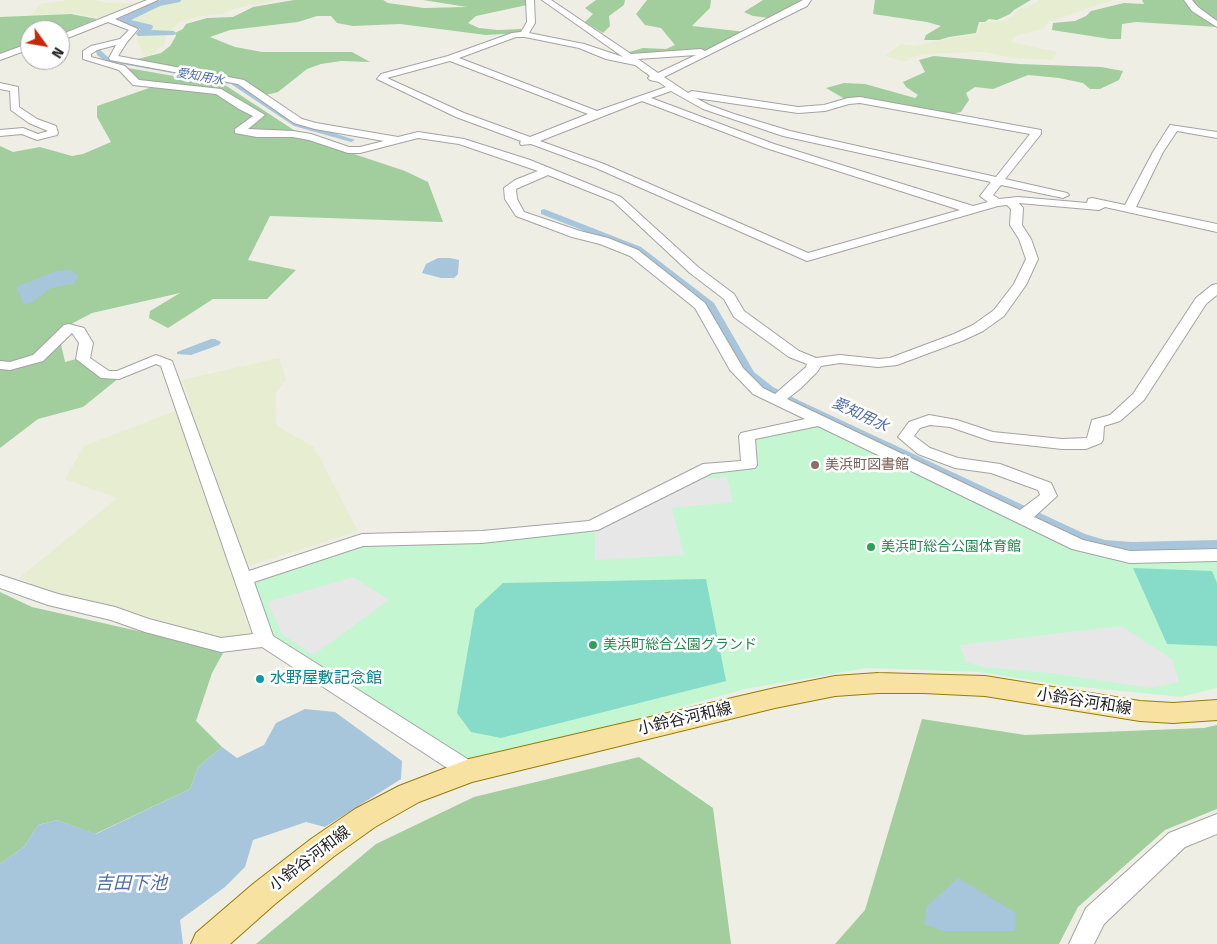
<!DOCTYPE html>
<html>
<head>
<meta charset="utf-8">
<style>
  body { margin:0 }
  #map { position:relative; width:1217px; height:944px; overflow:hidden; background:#efeee5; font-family:"Fira Sans",sans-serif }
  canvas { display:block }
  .north { position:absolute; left:20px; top:20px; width:50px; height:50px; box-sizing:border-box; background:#fff; border:1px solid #a5a5a5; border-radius:50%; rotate:122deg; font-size:14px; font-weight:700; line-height:20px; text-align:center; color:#1f1f1f }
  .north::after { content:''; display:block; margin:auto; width:18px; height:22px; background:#c52908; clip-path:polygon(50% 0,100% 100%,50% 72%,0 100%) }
</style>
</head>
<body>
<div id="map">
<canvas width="1217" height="944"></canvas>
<div class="north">N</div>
</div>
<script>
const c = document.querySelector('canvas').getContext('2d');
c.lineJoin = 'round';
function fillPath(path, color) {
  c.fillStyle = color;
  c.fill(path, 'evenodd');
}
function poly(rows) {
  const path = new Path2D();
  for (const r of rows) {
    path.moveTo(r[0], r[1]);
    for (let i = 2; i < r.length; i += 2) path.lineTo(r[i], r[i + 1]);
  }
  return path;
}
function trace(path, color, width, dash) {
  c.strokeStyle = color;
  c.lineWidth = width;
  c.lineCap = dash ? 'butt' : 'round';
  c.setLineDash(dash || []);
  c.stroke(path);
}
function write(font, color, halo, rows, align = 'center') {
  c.font = font + ' "Fira Sans","Noto Sans JP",sans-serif';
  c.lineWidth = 5;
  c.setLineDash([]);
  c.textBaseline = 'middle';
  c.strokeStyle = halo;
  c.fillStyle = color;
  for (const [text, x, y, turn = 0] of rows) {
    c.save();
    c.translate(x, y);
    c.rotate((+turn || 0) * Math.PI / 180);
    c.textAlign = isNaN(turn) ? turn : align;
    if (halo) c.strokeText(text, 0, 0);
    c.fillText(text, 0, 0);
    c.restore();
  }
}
fillPath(poly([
  [69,0,94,0,108,3,135,3,100,18,74,13,32,15,40,4],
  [179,0,278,0,237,8,222,14,201,16,179,22,166,35,164,47,157,48,158,51,151,55,144,56,136,38,147,32,151,27,125,19,156,4],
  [1039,0,1113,0,1048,22,1045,28,1015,36,1011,42,1057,52,1053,60,1014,58,984,52,923,54,910,58,908,61,902,61,885,56,901,44,915,46,951,38,978,34,981,23,1004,20,1014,15,1017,10,1036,3],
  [279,358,286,380,275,394,277,426,314,447,358,531,230,572,250,632,223,639,118,608,57,595,19,578,117,498,65,479,84,446,191,405,182,380]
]), '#e6edd1');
fillPath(poly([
  [294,0,383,0,388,3,424,8,467,7,423,0,526,0,527,5,476,16,468,23,479,28,498,30,521,29,521,33,486,35,400,24,353,26,337,23,331,16,317,16,298,22,230,30,210,37,235,47,262,52,352,52,370,62,341,61,321,64,307,69,278,92,266,95,245,80,134,60,161,53,170,46,176,36,175,33,183,29,186,24,207,18,233,17,253,7],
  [596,0,625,0,624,5,609,16,610,26,603,33,585,22,593,14,585,8],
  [647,0,711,0,710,8,692,26,746,32,707,50,632,56,629,52,643,48,666,49,675,45,661,28,645,25,636,14],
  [763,0,802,0,800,4,769,18,753,16,744,12],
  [875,0,1031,0,1014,10,1010,14,997,20,989,19,985,22,979,22,976,33,949,37,939,40,924,40,926,35,941,26,927,22,873,14],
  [1142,0,1217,0,1217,27,1136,22,1122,24,1121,39,1110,39,1052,30,1053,23,1075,21,1086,16,1091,11,1124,3,1144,4],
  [71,14,97,19,60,34,60,30,30,30,30,44,0,54,0,17],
  [934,56,1019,64,1101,67,1123,71,1119,80,1100,89,1090,89,1083,83,1059,78,1028,75,993,89,975,87,966,93,969,100,961,112,947,115,859,99,845,99,826,88,844,83,865,84,915,98,918,95,906,87,903,82,925,72,919,60],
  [128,68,225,85,306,138,405,171,428,182,443,222,270,216,248,260,296,270,267,299,213,299,168,328,149,318,150,311,180,293,92,313,58,331,65,362,80,358,119,378,83,407,38,419,0,448,0,146,13,152,40,147,72,156,83,154,111,142,97,117,97,106,158,85,140,81],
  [0,592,32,607,160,636,223,653,212,673,196,721,222,747,198,767,190,789,95,834,57,820,38,825,24,847,0,864],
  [922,719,1025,735,1204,728,1217,725,1217,809,1165,830,1078,907,1059,944,835,944,865,910],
  [639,757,713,808,731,944,256,944,376,844,474,797]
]), '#a2cd9c');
fillPath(poly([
  [819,424,1060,542,1097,555,1128,561,1217,559,1217,688,1181,697,1060,685,979,672,867,668,745,689,476,765,273,638,250,582,355,547,487,541,596,530,712,470,757,468,751,437]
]), '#c4f7d1');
fillPath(poly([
  [1133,568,1212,571,1217,583,1217,646,1167,644],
  [706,579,726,681,501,738,471,732,457,713,475,609,503,583]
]), '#86dbc9');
fillPath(poly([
  [727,477,733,502,672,508,684,555,595,560,595,530,698,479],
  [353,577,389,600,313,655,282,634,267,602],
  [1121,626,1172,659,1179,682,1150,688,1051,673,983,667,966,662,960,645]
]), '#e7e7e7');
fillPath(poly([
  [438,258,450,258,459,260,458,274,454,278,441,278,422,273,426,264],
  [72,270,79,277,73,284,51,288,31,303,24,304,16,287,56,271],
  [211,339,215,339,221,342,219,345,191,355,177,354,177,352],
  [305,709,335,712,402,761,401,779,325,827,306,822,253,840,245,867,225,887,180,920,183,944,0,944,0,864,24,847,38,825,57,820,96,834,190,789,198,767,222,747,237,758,264,745,276,723],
  [958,878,1016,913,1015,931,944,931,924,924,927,906]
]), '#a7c6db');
fillPath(poly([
  [99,49,109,58,198,75,194,77,105,61,97,55,96,51,99,49],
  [215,78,236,80,300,122,355,140,351,142,294,126,231,84,215,82,215,78],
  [544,209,641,247,714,303,754,372,773,387,798,400,1085,534,1105,540,1132,542,1217,540,1217,548,1132,552,1105,548,1075,540,790,404,765,391,746,376,706,307,635,251,541,214,541,210,544,209]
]), '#a7c6db');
fillPath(poly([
  [161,0,181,0,180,2,160,6,131,20,152,25,153,27,151,30,174,31,176,33,174,35,138,36,136,34,140,29,117,22,116,20,153,2,161,0]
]), '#a7c6db');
const minor = poly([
  [147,0,158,0,115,19,138,29,127,42,118,56,244,80,302,119,316,123,398,137,418,132,464,139,530,160,621,197,698,267,734,294,744,311,799,351,816,358,840,355,878,359,890,358,954,334,973,325,994,310,1014,284,1026,259,1019,239,1010,225,1011,209,1007,205,998,206,807,261,596,168,531,144,521,145,520,143,521,141,456,117,377,79,381,74,448,56,512,33,521,32,527,22,526,0,534,0,535,23,529,33,584,44,623,57,542,0,551,0,631,54,701,49,705,51,803,0,811,0,807,6,664,77,688,93,692,91,798,107,824,105,848,98,860,97,1041,130,1041,134,1005,179,1067,193,1069,195,1063,198,1001,185,993,195,999,199,1018,197,1087,203,1088,199,1092,198,1125,205,1153,152,1170,125,1217,132,1217,138,1177,131,1163,152,1136,207,1217,224,1217,232,1105,207,1099,210,1019,203,1023,208,1022,225,1031,239,1038,259,1026,285,1004,316,983,331,964,340,897,365,878,367,840,363,821,366,817,372,801,388,787,399,1020,510,1040,495,1038,490,991,473,955,468,918,454,898,437,909,422,929,415,957,420,993,432,1062,439,1087,438,1092,420,1110,415,1133,394,1196,298,1212,285,1217,284,1217,295,1206,304,1144,400,1120,421,1104,426,1103,440,1101,443,1086,449,1062,449,991,441,950,427,930,425,920,428,914,436,930,448,958,458,1000,464,1051,483,1057,496,1034,517,1083,540,1130,551,1217,549,1217,561,1130,563,1072,549,818,426,755,439,757,465,755,468,712,473,598,530,482,543,363,546,254,582,273,636,477,765,480,771,477,777,469,780,461,777,262,647,221,652,145,632,111,620,48,605,0,588,0,575,58,594,115,607,149,619,221,638,253,634,161,366,156,364,119,379,101,378,76,359,79,343,72,333,43,361,10,370,0,369,0,361,10,362,33,355,64,325,69,324,84,328,93,343,90,358,109,371,117,371,156,355,172,361,249,571,362,534,482,531,589,521,703,464,741,461,739,436,741,433,805,419,753,394,730,370,695,308,630,256,600,244,572,237,516,216,505,199,504,188,515,180,538,171,459,144,418,138,360,153,348,153,309,140,293,137,257,137,235,133,235,129,253,116,239,109,216,94,133,85,119,70,83,59,83,51,91,46,120,39,129,30,108,22,60,41,60,35,147,0],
  [516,37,525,37,579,48,606,59,635,65,650,76,648,78,650,80,659,82,666,87,597,111,459,58,516,37],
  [116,45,109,58,110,60,238,84,294,123,315,129,384,141,360,147,349,147,311,134,293,131,248,129,265,115,221,89,139,80,125,66,91,57,91,54,97,50,116,45],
  [696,55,658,73,638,59,696,55],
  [450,61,588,114,530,137,464,113,387,78,450,61],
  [671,91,703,109,783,136,991,182,980,196,988,202,973,206,774,144,651,98,671,91],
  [696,98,798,113,825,111,849,104,860,103,1030,134,996,177,790,131,734,114,709,105,696,98],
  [642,101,766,148,960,210,808,253,604,164,540,141,642,101],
  [548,175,613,201,690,273,724,299,734,317,789,357,807,364,806,367,775,394,763,388,743,368,705,303,638,250,608,238,580,231,524,212,517,199,516,189,548,175],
  [1184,0,1192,0,1198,7,1217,21,1217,27,1192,11,1184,0],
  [30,43,30,49,0,60,0,54,30,43],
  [0,83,18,87,19,107,37,119,56,126,58,133,57,135,37,140,22,134,0,136,0,130,23,128,38,134,48,131,29,123,11,110,10,91,0,89,0,83],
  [1217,814,1217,834,1185,847,1104,924,1094,944,1069,944,1086,908,1169,833,1217,814]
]);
const major = poly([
  [878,673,985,676,1140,701,1173,703,1217,700,1217,720,1173,723,1140,721,985,696,923,693,878,693,835,696,775,708,472,782,419,802,375,827,333,857,275,904,230,944,191,944,196,933,253,884,311,839,355,809,399,786,469,759,775,688,835,676,878,673]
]);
trace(minor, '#a3a3a3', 2);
trace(major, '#947d06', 2);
fillPath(minor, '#fff');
fillPath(major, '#f8e2a1');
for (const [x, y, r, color] of [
  [815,465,5,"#8d6e63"],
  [871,547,5,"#2e9e5b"],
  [593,645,5,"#2e9e5b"],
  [260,679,5,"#0f9aa8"]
]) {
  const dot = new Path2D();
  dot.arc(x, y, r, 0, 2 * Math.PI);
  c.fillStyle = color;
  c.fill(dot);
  trace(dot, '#fff', 2);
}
write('italic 12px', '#4f6dab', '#fff', [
  ["愛知用水",200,77,10]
]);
write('14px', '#785e54', '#fff', [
  ["美浜町図書館",825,465]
], 'left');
write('14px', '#27864d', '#fff', [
  ["美浜町総合公園体育館",881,547],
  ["美浜町総合公園グランド",603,645]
], 'left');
write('italic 15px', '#4f6dab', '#fff', [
  ["愛知用水",860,415,25]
]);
write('16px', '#0d838f', '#fff', [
  ["水野屋敷記念館",270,679]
], 'left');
write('16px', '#1f1f1f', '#fff', [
  ["小鈴谷河和線",1084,702,9],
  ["小鈴谷河和線",685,719,-13],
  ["小鈴谷河和線",310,859,-37]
]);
write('italic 18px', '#4f6dab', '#fff', [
  ["吉田下池",131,884]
]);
</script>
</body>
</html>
